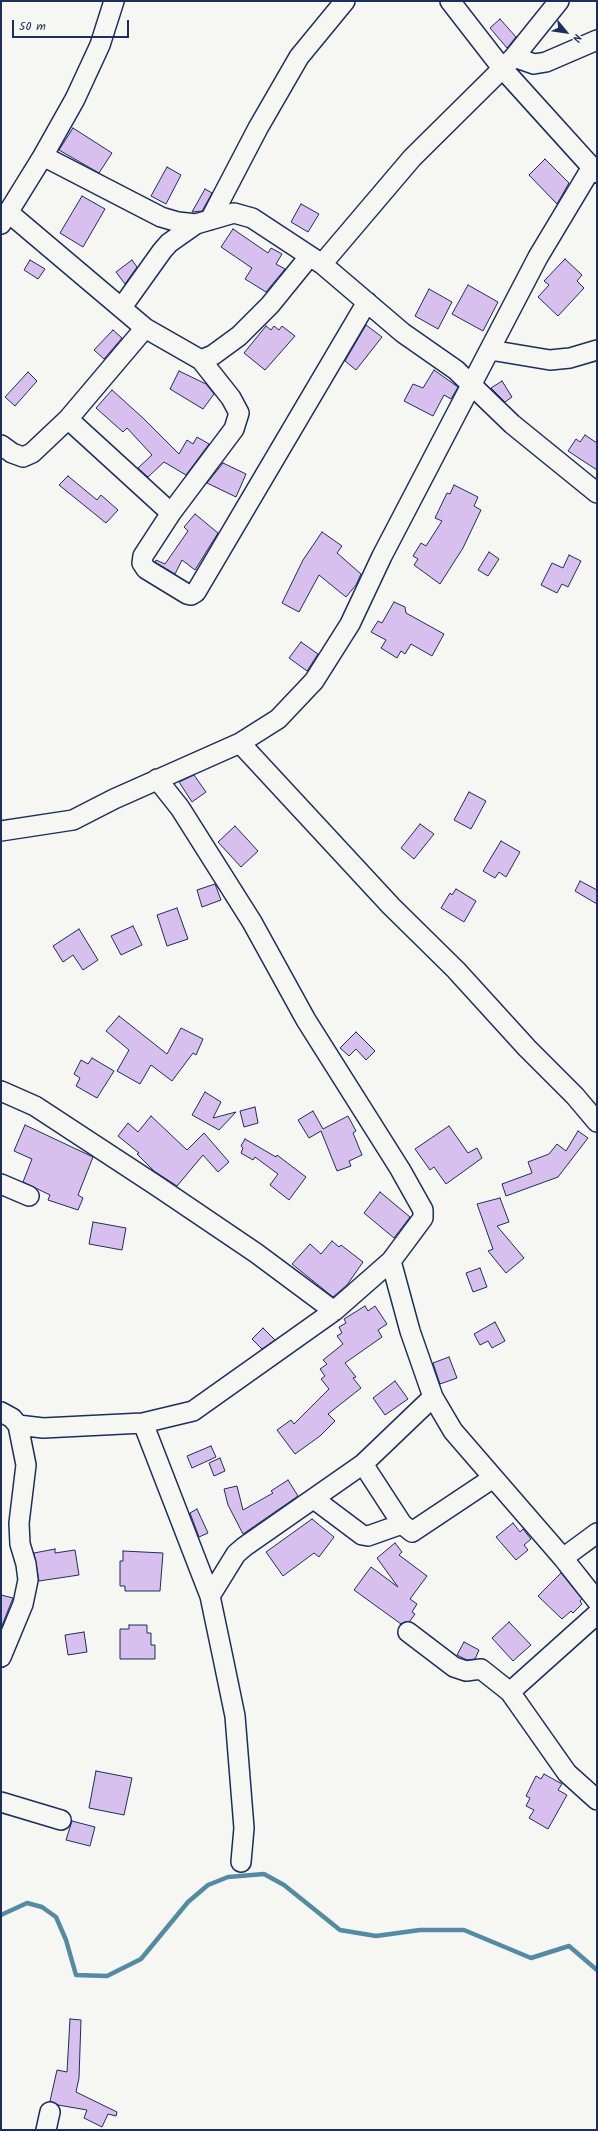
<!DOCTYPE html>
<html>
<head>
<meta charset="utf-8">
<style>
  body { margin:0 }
  #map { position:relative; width:598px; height:2131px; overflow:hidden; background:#f6f6f2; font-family:Kalam,sans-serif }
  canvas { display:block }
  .frame { position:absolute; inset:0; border:2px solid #1b2f5e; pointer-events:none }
  .north { position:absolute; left:546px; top:12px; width:40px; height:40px; -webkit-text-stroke:3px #f6f6f2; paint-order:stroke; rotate:119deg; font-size:11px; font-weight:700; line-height:16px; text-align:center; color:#1b2f5e }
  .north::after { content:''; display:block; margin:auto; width:14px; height:18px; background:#1b2f5e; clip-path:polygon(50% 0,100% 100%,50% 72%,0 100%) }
  .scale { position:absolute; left:12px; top:20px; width:117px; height:18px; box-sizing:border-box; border:2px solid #1b2f5e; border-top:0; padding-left:5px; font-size:12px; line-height:14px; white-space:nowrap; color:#1b2f5e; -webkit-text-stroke:3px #f6f6f2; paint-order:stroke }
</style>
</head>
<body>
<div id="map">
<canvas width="598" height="2131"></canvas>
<div class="frame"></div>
<div class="north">N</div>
<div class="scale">50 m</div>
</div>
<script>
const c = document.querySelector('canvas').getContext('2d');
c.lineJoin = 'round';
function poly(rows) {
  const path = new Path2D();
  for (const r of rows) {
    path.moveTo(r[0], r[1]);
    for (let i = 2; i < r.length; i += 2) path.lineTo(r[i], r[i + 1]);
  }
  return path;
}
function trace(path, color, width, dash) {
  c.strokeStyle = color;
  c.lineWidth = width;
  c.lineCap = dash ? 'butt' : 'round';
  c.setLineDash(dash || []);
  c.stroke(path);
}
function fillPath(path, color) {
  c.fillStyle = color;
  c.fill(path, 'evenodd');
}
trace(poly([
  [1,1915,27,1903,42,1907,56,1917,66,1940,76,1975,107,1976,141,1959,188,1902,208,1885,228,1877,264,1874,284,1885,340,1930,376,1936,420,1930,464,1930,531,1958,569,1946,597,1970]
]), '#538ba5', 4.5);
const building = poly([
  [500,19,516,37,507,48,490,28,500,19],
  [73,128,112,153,99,173,59,150,73,128],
  [545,159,569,183,557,204,529,175,545,159],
  [167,167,181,175,166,204,151,196,167,167],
  [205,189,212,193,202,211,192,212,205,189],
  [82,196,105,209,83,247,60,233,82,196],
  [301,204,319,214,308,232,291,222,301,204],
  [233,229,268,253,271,248,282,254,276,264,285,269,266,292,245,279,252,268,221,247,233,229],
  [565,259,582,275,577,281,584,288,558,316,538,297,549,285,544,281,565,259],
  [30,260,45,269,38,279,24,270,30,260],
  [132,260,137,267,125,284,116,272,132,260],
  [468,285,498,302,483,331,452,314,468,285],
  [429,289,452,302,438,329,415,316,429,289],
  [366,325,382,337,356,370,345,361,366,325],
  [266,326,271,330,274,326,279,330,282,326,295,336,265,370,244,353,266,326],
  [113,330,122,338,104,359,94,350,113,330],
  [434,370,458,387,451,399,444,395,433,416,404,401,413,384,423,388,434,370],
  [179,371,206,384,214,394,203,409,170,389,179,371],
  [28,372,37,381,15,406,5,397,28,372],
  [502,381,512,397,505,402,491,388,502,381],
  [112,390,143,418,179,454,187,440,193,444,197,437,209,444,186,475,164,462,148,477,138,468,152,455,127,428,123,432,96,408,112,390],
  [585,435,597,443,597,470,568,451,576,439,580,442,585,435],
  [223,463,246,474,236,497,207,483,223,463],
  [68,476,97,500,101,495,118,510,106,523,59,485,68,476],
  [454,485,478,497,474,506,481,510,463,548,440,584,414,565,418,559,413,556,421,543,426,546,442,521,435,518,447,493,450,494,454,485],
  [195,514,218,533,195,570,182,560,175,574,155,562,156,560,165,564,188,531,184,527,195,514],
  [322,532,342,546,337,553,361,574,356,585,346,597,319,575,299,612,282,603,303,560,322,532],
  [489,552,499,559,488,576,478,570,489,552],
  [569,555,581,561,568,587,562,584,557,593,541,585,552,563,563,568,569,555],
  [394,602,405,607,406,613,444,634,432,656,411,644,405,654,401,651,397,658,381,648,386,640,371,632,378,621,382,623,394,602],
  [301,642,318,654,307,671,289,658,301,642],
  [194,775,206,792,192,802,179,782,194,775],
  [469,792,486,801,471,829,454,820,469,792],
  [420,824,434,834,414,859,401,848,420,824],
  [235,826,258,851,241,867,218,842,235,826],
  [501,841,520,852,506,877,499,872,495,878,483,871,501,841],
  [580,881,597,890,597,904,575,891,580,881],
  [215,884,221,900,202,907,197,890,215,884],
  [456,889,476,901,464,922,441,908,450,893,452,895,456,889],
  [177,908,188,939,167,946,157,915,177,908],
  [133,926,142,945,121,955,111,936,133,926],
  [79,929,98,960,83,970,73,955,63,962,53,946,79,929],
  [119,1016,167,1054,181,1028,203,1039,196,1055,193,1053,172,1081,151,1065,140,1084,117,1071,129,1050,106,1031,119,1016],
  [356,1032,375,1051,366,1060,356,1049,349,1056,340,1048,356,1032],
  [92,1058,114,1071,97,1098,76,1086,80,1078,74,1074,81,1060,88,1064,92,1058],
  [205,1092,221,1102,213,1118,236,1112,219,1130,192,1115,205,1092],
  [255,1107,258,1123,244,1127,240,1111,255,1107],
  [313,1111,323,1129,348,1116,356,1131,353,1133,362,1155,349,1161,351,1166,337,1171,321,1131,309,1138,298,1120,313,1111],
  [151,1116,187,1150,204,1133,229,1162,218,1172,203,1155,177,1186,154,1171,137,1154,139,1153,118,1136,128,1123,138,1132,151,1116],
  [25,1125,93,1157,78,1195,83,1198,78,1210,48,1200,50,1195,23,1182,32,1159,14,1151,25,1125],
  [449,1126,468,1153,477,1148,482,1158,446,1184,434,1167,430,1170,415,1149,449,1126],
  [578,1131,588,1138,558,1177,506,1196,502,1184,532,1173,528,1162,549,1154,557,1144,566,1151,578,1131],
  [245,1139,276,1157,277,1155,306,1177,289,1200,270,1185,278,1174,255,1157,253,1160,241,1153,243,1148,241,1146,245,1139],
  [380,1192,410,1217,394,1238,364,1213,380,1192],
  [500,1198,509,1222,497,1226,524,1258,506,1273,488,1251,493,1249,477,1204,500,1198],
  [93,1222,126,1228,122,1250,89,1244,93,1222],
  [332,1241,339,1247,341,1245,363,1262,347,1285,333,1297,292,1264,310,1244,321,1254,332,1241],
  [480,1268,487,1287,473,1292,466,1273,480,1268],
  [365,1306,368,1311,375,1306,387,1324,378,1330,382,1337,345,1363,356,1377,353,1378,361,1388,328,1414,335,1421,320,1436,295,1454,277,1430,291,1420,294,1424,329,1389,321,1379,325,1376,320,1369,327,1364,323,1360,343,1344,337,1336,342,1333,339,1327,346,1323,344,1319,365,1306],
  [495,1322,505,1341,492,1348,488,1341,480,1345,474,1334,495,1322],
  [263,1328,275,1340,262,1349,252,1339,263,1328],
  [449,1357,457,1378,440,1384,433,1363,449,1357],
  [395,1381,408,1399,385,1415,373,1398,395,1381],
  [211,1446,216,1457,192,1468,187,1456,211,1446],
  [220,1458,225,1471,214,1476,209,1463,220,1458],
  [288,1480,298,1496,243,1534,228,1505,224,1489,237,1486,243,1510,273,1493,271,1491,288,1480],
  [197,1509,208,1533,199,1537,190,1513,197,1509],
  [312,1519,334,1537,319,1557,314,1553,283,1576,266,1552,312,1519],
  [513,1523,520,1532,523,1529,531,1539,524,1545,528,1550,516,1560,496,1537,513,1523],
  [395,1543,402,1552,399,1555,427,1576,410,1599,417,1604,412,1612,415,1614,410,1621,401,1624,354,1590,371,1567,398,1587,377,1558,395,1543],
  [55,1549,55,1553,75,1550,79,1575,39,1581,34,1553,55,1549],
  [123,1551,163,1553,160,1591,125,1591,125,1586,120,1586,120,1561,123,1561,123,1551],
  [561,1573,582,1599,580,1601,582,1604,573,1613,571,1611,562,1619,538,1596,561,1573],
  [1,1595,13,1598,1,1628,1,1595],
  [509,1622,531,1645,513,1661,492,1638,509,1622],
  [129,1625,147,1625,147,1633,151,1633,151,1645,155,1645,155,1659,120,1659,120,1629,129,1629,129,1625],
  [84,1632,87,1652,68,1655,65,1635,84,1632],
  [464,1642,479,1650,475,1659,467,1660,457,1655,464,1642],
  [96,1771,132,1778,124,1815,89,1808,96,1771],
  [544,1774,562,1784,558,1790,567,1795,548,1829,529,1818,534,1810,526,1806,530,1798,526,1796,536,1776,541,1779,544,1774],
  [72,1821,95,1827,90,1846,66,1840,72,1821],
  [70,2019,81,2020,79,2078,76,2092,117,2112,116,2116,108,2114,102,2127,84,2118,87,2110,58,2105,50,2101,57,2070,67,2072,70,2019]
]);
fillPath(building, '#d7bfee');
trace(building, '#1b2f5e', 1);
const minor = poly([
  [450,1,502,68,597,173],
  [514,57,534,64,546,62,597,40],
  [43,156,161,217,178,222,196,224,234,213,252,218,322,264,403,333,456,370,512,424,597,493],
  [9,213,145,328,201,360,213,355,239,336,270,305,309,257],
  [210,220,258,128,299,57,345,1],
  [1,224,43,156,75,99,100,45,114,1],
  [322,264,412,158,514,57,559,1],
  [122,307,162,251,169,243,196,224],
  [490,350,550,360,570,358,597,350],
  [201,360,231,398,239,413,234,429,171,513,143,556,142,563,146,569,187,594,191,595,196,592,367,302],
  [68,419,171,513],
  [1,445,12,453,23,457,32,453,68,419,145,328],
  [240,743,391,906,456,970,527,1048,575,1096,597,1122],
  [1,831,73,820,114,799,240,743,278,719,314,681,350,624,382,556,538,257,592,167],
  [1,1091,35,1106,157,1186,256,1253,334,1311],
  [1,1184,29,1196],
  [391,1261,410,1331,433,1397,453,1431,563,1558,597,1601],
  [1,1412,12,1418,18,1425,26,1465,19,1523,20,1544,26,1564,28,1580,23,1604,1,1657],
  [143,1423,210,1596,223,1658,235,1716,244,1828,241,1862],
  [18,1425,43,1428,143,1423,193,1411,334,1311,391,1261,423,1218,423,1210,400,1169,306,1020,252,922,180,808,157,779],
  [363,1464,402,1524,412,1532,493,1478],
  [314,1499,362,1535,368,1536,402,1524],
  [563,1558,597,1533],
  [210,1596,236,1554,244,1547,363,1464,433,1397],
  [597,1614,510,1692,567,1773,597,1800],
  [408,1632,454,1667,466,1671,481,1669,510,1692],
  [1,1802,61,1820],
  [46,2130,50,2112]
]);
trace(minor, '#1b2f5e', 22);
trace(minor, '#f6f6f2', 19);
</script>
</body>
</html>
